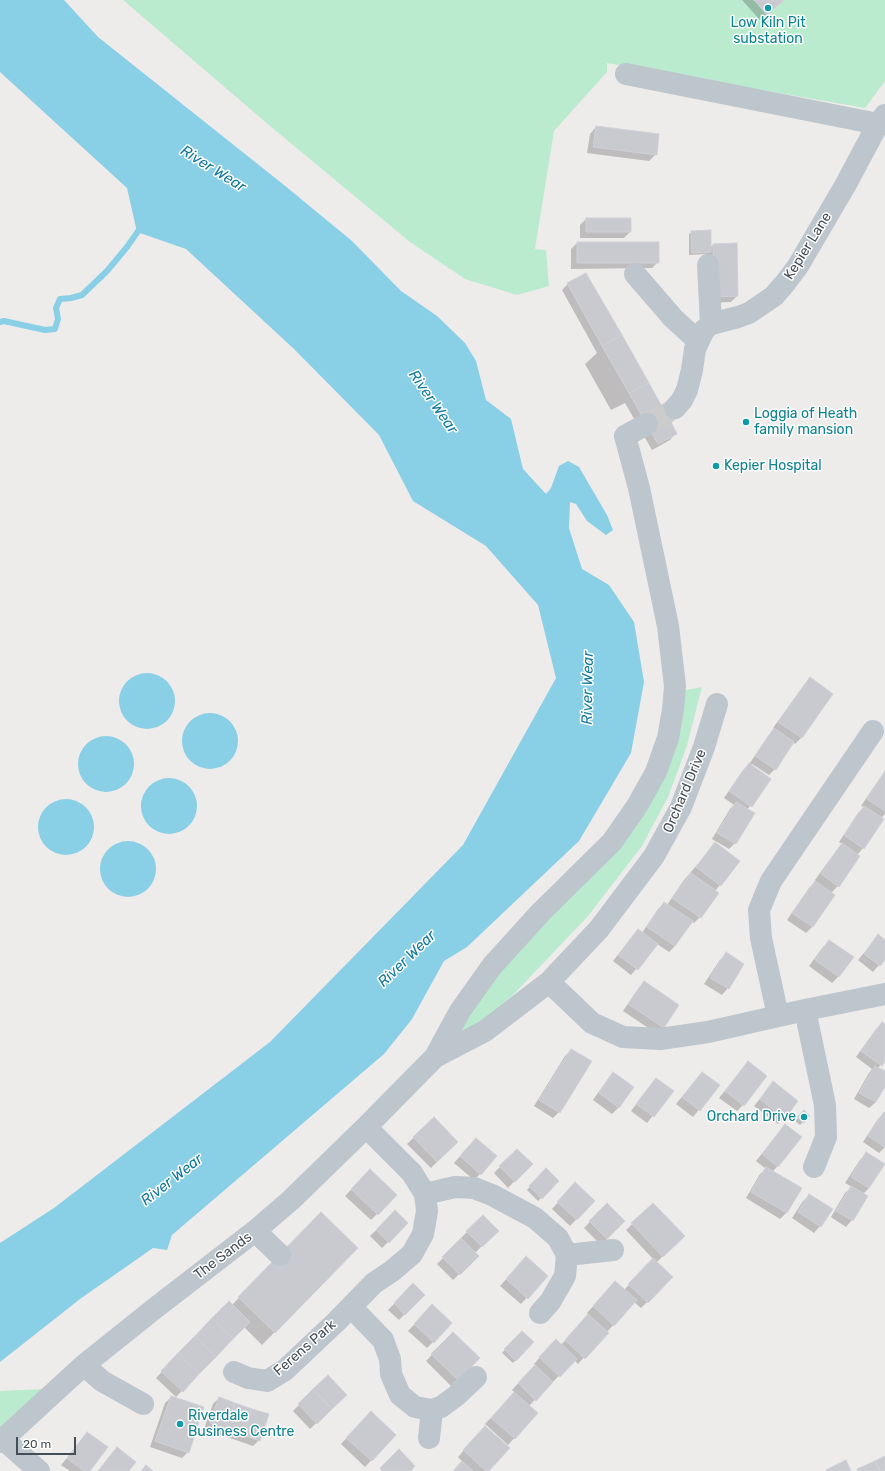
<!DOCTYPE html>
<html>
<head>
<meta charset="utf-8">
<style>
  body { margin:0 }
  #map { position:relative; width:885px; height:1471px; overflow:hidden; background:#eeebeb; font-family:Rubik,sans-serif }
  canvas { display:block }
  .scale { position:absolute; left:16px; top:1437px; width:60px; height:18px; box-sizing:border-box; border:2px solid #454e57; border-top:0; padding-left:5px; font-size:12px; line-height:14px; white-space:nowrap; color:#454e57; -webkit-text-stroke:3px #fff; paint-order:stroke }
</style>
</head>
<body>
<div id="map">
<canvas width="885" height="1471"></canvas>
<div class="scale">20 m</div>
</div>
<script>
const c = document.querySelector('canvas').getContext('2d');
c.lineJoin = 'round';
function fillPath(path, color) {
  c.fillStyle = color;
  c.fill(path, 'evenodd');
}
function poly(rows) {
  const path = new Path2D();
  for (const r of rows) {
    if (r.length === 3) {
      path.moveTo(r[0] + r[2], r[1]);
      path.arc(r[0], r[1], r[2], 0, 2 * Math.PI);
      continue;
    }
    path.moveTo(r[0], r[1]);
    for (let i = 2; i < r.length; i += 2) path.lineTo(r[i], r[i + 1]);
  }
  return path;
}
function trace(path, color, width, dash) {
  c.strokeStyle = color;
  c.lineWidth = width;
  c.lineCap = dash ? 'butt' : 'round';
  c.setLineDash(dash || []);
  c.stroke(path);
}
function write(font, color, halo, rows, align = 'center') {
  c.font = font + ' Rubik,sans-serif';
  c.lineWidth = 3;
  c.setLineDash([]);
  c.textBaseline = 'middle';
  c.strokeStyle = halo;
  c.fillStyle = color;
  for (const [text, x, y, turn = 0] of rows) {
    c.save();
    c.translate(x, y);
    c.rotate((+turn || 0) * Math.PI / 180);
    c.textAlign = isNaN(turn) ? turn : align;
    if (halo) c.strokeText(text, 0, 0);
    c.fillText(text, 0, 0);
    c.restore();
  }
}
fillPath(poly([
  [123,0,885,0,885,81,865,108,607,63,607,72,554,131,535,249,546,250,549,286,517,295,465,279,410,242,270,126],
  [702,687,686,749,668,797,642,846,588,916,513,995,464,1035,459,1028,525,939,618,845,682,691],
  [43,1389,0,1427,0,1391]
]), '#baebcf');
fillPath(poly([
  [0,0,64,0,98,37,284,185,352,241,401,291,437,316,465,343,476,361,486,400,511,419,523,469,546,494,551,488,559,466,568,461,579,467,607,515,613,530,606,535,587,521,576,504,570,502,569,528,582,569,609,585,634,622,644,682,631,753,579,841,467,947,444,961,412,1019,384,1054,172,1235,167,1250,153,1248,80,1299,0,1362,0,1243,54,1208,270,1042,463,845,556,678,538,605,486,546,413,501,379,435,294,349,186,249,137,232,127,188,0,72],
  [147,701,28],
  [210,741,28],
  [106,764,28],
  [169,806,28],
  [66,827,28],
  [128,869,28]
]), '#89cfe6');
fillPath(poly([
  [742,0,782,0,760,20],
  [596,127,656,154,649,161,587,153,590,134],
  [586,219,630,232,624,238,580,238,580,225],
  [692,232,710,248,713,245,737,296,731,302,708,303,707,254,689,255,689,234],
  [577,243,658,262,652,268,571,269,571,249],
  [568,284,661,407,679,416,671,423,676,433,670,440,652,450,625,403,611,410,585,364,597,353,562,290],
  [810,678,832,694,801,738,795,744,793,742,775,769,769,775,752,764,751,766,770,779,747,810,735,843,729,849,712,839,730,809,734,805,724,798,743,770,750,763,768,736,774,729,773,728,804,685],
  [885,772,885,814,881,818,863,848,857,855,838,886,831,893,834,895,812,927,806,933,787,920,809,888,816,881,815,880,836,851,842,844,839,842,858,813,864,807,861,806,880,778],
  [716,843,739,861,715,891,700,917,694,923,691,921,675,946,669,952,657,944,631,975,613,961,632,937,642,933,658,909,664,903,667,905,684,880],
  [878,936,885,941,885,958,873,972,858,960],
  [829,941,839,976,832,983,809,966,823,947],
  [726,954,743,964,728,988,722,995,704,984,720,960],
  [644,982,678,1005,663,1027,657,1034,623,1011,638,989],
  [882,1023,885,1025,885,1060,878,1068,885,1073,885,1085,876,1102,869,1108,854,1099,869,1073,872,1069,856,1057,876,1029],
  [571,1050,559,1112,553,1118,534,1106,565,1056],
  [748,1062,743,1105,737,1111,719,1098],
  [613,1073,619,1107,612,1114,593,1100,607,1080],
  [702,1073,718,1086,693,1117,676,1104],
  [656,1079,672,1091,647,1123,631,1111],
  [773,1083,784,1118,778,1124,754,1106],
  [804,1112,809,1116,800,1125,795,1121],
  [884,1113,885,1114,885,1147,879,1153,863,1142,878,1119],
  [434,1118,457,1142,431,1168,407,1144],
  [785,1125,777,1167,772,1172,800,1189,786,1213,780,1219,746,1198,760,1174,766,1169,756,1161],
  [470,1145,480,1174,474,1180,454,1163],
  [517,1150,531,1164,508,1188,494,1173],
  [866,1153,883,1164,869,1188,863,1194,852,1220,846,1227,831,1217,845,1193,852,1187,845,1183,860,1160],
  [370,1170,396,1195,371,1220,345,1196],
  [546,1170,558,1181,538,1201,527,1190],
  [569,1190,594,1201,570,1226,552,1209],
  [810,1195,820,1226,814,1233,792,1218,803,1201],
  [607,1204,624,1221,601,1245,584,1228],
  [653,1204,683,1236,656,1263,647,1302,641,1308,634,1302,578,1364,574,1360,553,1382,553,1381,529,1406,537,1413,508,1445,485,1424,515,1393,512,1390,535,1365,534,1364,549,1347,561,1345,589,1315,587,1313,609,1289,624,1290,653,1259,626,1230],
  [395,1212,407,1223,382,1248,370,1236],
  [483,1216,497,1231,475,1253,478,1256,453,1280,437,1264,462,1239,461,1238],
  [309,1225,357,1248,262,1345,244,1327,176,1397,156,1378,229,1302,232,1305],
  [520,1264,547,1276,521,1304,500,1286],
  [413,1285,423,1295,399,1320,388,1310],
  [426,1312,433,1342,427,1348,408,1331],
  [522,1332,533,1342,513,1363,502,1353],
  [453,1333,478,1358,451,1386,426,1361],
  [328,1376,346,1395,310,1429,293,1411],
  [171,1397,188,1452,182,1458,150,1447,165,1403],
  [219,1398,259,1440,253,1446,204,1429,213,1404],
  [364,1419,395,1435,365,1467,341,1444],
  [88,1433,88,1471,70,1471,61,1465],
  [479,1433,488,1471,453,1471,463,1462,458,1457],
  [117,1448,128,1471,98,1471,111,1454]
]), '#0003');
trace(poly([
  [0,322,4,321,45,330,55,329,58,319,56,308,60,299,71,298,82,295,107,271,127,247,141,227]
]), '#89cfe6', 6);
const building = poly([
  [754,0,784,0,767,15,754,0],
  [596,126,659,134,657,155,593,147,596,126],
  [586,218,631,218,631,232,586,232,586,218],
  [711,230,711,252,692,253,691,231,711,230],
  [577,242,659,242,659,263,577,263,577,242],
  [737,243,738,296,714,297,713,244,737,243],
  [586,273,622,335,602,346,567,283,586,273],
  [622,335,649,383,629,393,602,346,622,335],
  [649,383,661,405,671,400,680,416,671,422,677,434,658,444,629,393,649,383],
  [810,677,833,694,802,738,778,722,810,677],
  [774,728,794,742,776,770,755,756,774,728],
  [749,763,771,779,752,807,729,791,749,763],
  [885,771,885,811,867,799,885,771],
  [736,802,755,813,736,844,717,833,736,802],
  [864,806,884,819,864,849,844,835,864,806],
  [715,842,740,861,721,886,696,867,715,842],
  [842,843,860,856,839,887,821,874,842,843],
  [691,873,719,893,701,918,672,898,691,873],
  [815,881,835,895,813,927,792,913,815,881],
  [664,902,693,921,675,946,647,927,664,902],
  [638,929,658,944,638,970,618,955,638,929],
  [878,934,885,940,885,960,880,966,864,954,878,934],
  [829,940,854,957,839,977,815,960,829,940],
  [726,952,744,964,729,989,710,978,726,952],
  [644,981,679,1005,664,1028,628,1004,644,981],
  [882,1022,885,1024,885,1061,882,1066,861,1051,882,1022],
  [571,1049,592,1061,560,1113,539,1100,571,1049],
  [748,1061,767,1076,744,1106,725,1091,748,1061],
  [875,1066,885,1071,885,1087,876,1102,859,1093,875,1066],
  [613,1072,634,1087,619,1108,599,1093,613,1072],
  [702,1072,720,1085,700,1111,682,1097,702,1072],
  [656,1078,674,1091,654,1117,636,1104,656,1078],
  [773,1081,798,1101,785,1119,760,1099,773,1081],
  [804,1110,810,1116,804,1123,797,1117,804,1110],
  [884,1112,885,1113,885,1147,868,1136,884,1112],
  [434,1117,458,1142,437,1162,413,1137,434,1117],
  [785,1124,802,1137,778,1167,762,1154,785,1124],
  [476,1138,497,1156,481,1175,460,1156,476,1138],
  [517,1149,533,1164,515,1182,499,1166,517,1149],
  [866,1152,885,1164,869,1188,851,1177,866,1152],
  [766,1167,802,1188,787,1213,751,1192,766,1167],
  [546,1168,559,1181,542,1199,529,1186,546,1168],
  [370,1169,397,1195,378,1215,351,1189,370,1169],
  [575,1182,595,1201,577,1220,557,1202,575,1182],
  [851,1186,868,1196,853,1221,836,1211,851,1186],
  [809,1194,833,1209,821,1227,798,1212,809,1194],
  [607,1203,625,1221,607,1239,589,1221,607,1203],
  [653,1203,685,1236,663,1257,631,1223,653,1203],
  [395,1210,408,1223,389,1243,376,1230,395,1210],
  [321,1212,358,1248,275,1333,238,1297,321,1212],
  [483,1215,499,1231,482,1247,466,1231,483,1215],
  [461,1238,479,1256,460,1275,442,1257,461,1238],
  [526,1256,548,1276,528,1299,506,1279,526,1256],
  [653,1258,673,1277,648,1303,628,1284,653,1258],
  [615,1281,637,1300,614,1326,593,1306,615,1281],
  [413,1283,425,1295,405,1315,394,1303,413,1283],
  [229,1301,250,1322,233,1339,212,1318,229,1301],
  [432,1304,452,1323,434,1343,414,1324,432,1304],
  [588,1314,609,1333,585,1359,565,1340,588,1314],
  [212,1318,233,1339,216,1357,195,1336,212,1318],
  [522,1331,534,1342,516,1361,504,1349,522,1331],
  [453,1332,480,1358,458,1380,431,1354,453,1332],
  [195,1336,216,1357,199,1374,178,1353,195,1336],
  [556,1339,577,1359,560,1377,539,1357,556,1339],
  [178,1353,199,1374,183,1392,161,1371,178,1353],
  [535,1365,553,1382,536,1401,518,1383,535,1365],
  [328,1375,347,1395,332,1409,313,1389,328,1375],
  [313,1389,332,1409,317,1424,298,1404,313,1389],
  [514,1392,538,1413,515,1439,491,1418,514,1392],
  [171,1396,204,1407,189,1453,155,1441,171,1396],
  [219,1397,235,1403,226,1429,210,1423,219,1397],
  [235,1403,252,1409,243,1435,226,1429,235,1403],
  [252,1409,269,1414,260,1441,243,1435,252,1409],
  [371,1411,396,1435,372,1461,346,1438,371,1411],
  [485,1426,510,1448,489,1471,486,1471,463,1450,485,1426],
  [87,1432,108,1447,90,1471,84,1471,67,1458,87,1432],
  [117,1447,136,1462,129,1471,102,1471,100,1469,117,1447],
  [399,1449,415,1466,411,1471,382,1471,380,1468,399,1449],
  [885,1456,885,1471,880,1471,875,1461,885,1456],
  [846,1460,851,1471,827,1471,826,1470,846,1460],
  [462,1461,473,1471,453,1471,462,1461],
  [875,1461,880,1471,858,1471,857,1469,875,1461],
  [146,1465,153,1471,141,1471,146,1465]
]);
fillPath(building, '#c8cad0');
trace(building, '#cfd1d7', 1);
trace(poly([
  [647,424,675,408]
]), '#cccccd', 22, [22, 11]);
trace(poly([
  [626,74,878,124],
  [708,265,711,324],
  [635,274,673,318,698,341],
  [675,408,682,400,687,390,692,370,695,349,704,330,711,324,738,317,749,313,774,296,786,282,798,266,846,184,878,124,885,115],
  [549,982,592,1023,623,1037,660,1039,708,1032,805,1010,885,994],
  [805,1010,825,1105,826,1137,814,1167],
  [778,1016,761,938,759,910,771,881,873,731],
  [435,1057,485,1031,549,982,599,929,654,856,681,807,704,747,717,704],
  [425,1194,455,1187,474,1188,492,1195,535,1218,558,1238,567,1255,565,1276,550,1302,540,1313],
  [255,1231,280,1255],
  [567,1255,613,1250],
  [351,1307,383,1340,390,1359,391,1374,400,1395,415,1407,432,1410,441,1407,456,1396,476,1377],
  [84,1365,102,1381,143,1404],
  [234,1372,248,1378,267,1381,285,1370,337,1321,374,1283,392,1271,412,1254,423,1234,427,1211,425,1194,412,1173,366,1127],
  [429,1438,432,1410],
  [3,1439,39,1471],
  [0,1442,84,1365,154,1309,255,1231,291,1200,366,1127,435,1057,460,1011,492,966,541,912,612,842,637,806,656,772,668,738,673,710,675,686,668,626,639,488,625,436,647,424]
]), '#bdc5cd', 22);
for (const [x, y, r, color] of [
  [768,8,4,"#0f9aa8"],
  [746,422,4,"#0f9aa8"],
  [716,466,4,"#0f9aa8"],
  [804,1117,4,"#0f9aa8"],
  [180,1424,4,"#0f9aa8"]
]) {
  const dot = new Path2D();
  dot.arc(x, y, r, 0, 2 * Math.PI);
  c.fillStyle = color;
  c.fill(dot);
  trace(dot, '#fff', 1.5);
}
write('14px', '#0d838f', '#fff', [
  ["Low Kiln Pit",768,23,"center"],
  ["substation",768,39,"center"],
  ["Loggia of Heath",754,414],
  ["family mansion",754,430],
  ["Kepier Hospital",724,466],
  ["Orchard Drive",796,1117,"right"],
  ["Riverdale",188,1416],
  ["Business Centre",188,1432]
], 'left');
write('14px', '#454e57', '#fff', [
  ["Kepier Lane",808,246,-58],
  ["Orchard Drive",685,791,-67],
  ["The Sands",223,1256,-37],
  ["Ferens Park",305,1348,-41]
]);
write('italic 15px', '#137a9d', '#fff', [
  ["River Wear",213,169,32],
  ["River Wear",433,402,55],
  ["River Wear",588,688,-89],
  ["River Wear",407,959,-44],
  ["River Wear",172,1180,-38]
]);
</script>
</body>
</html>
